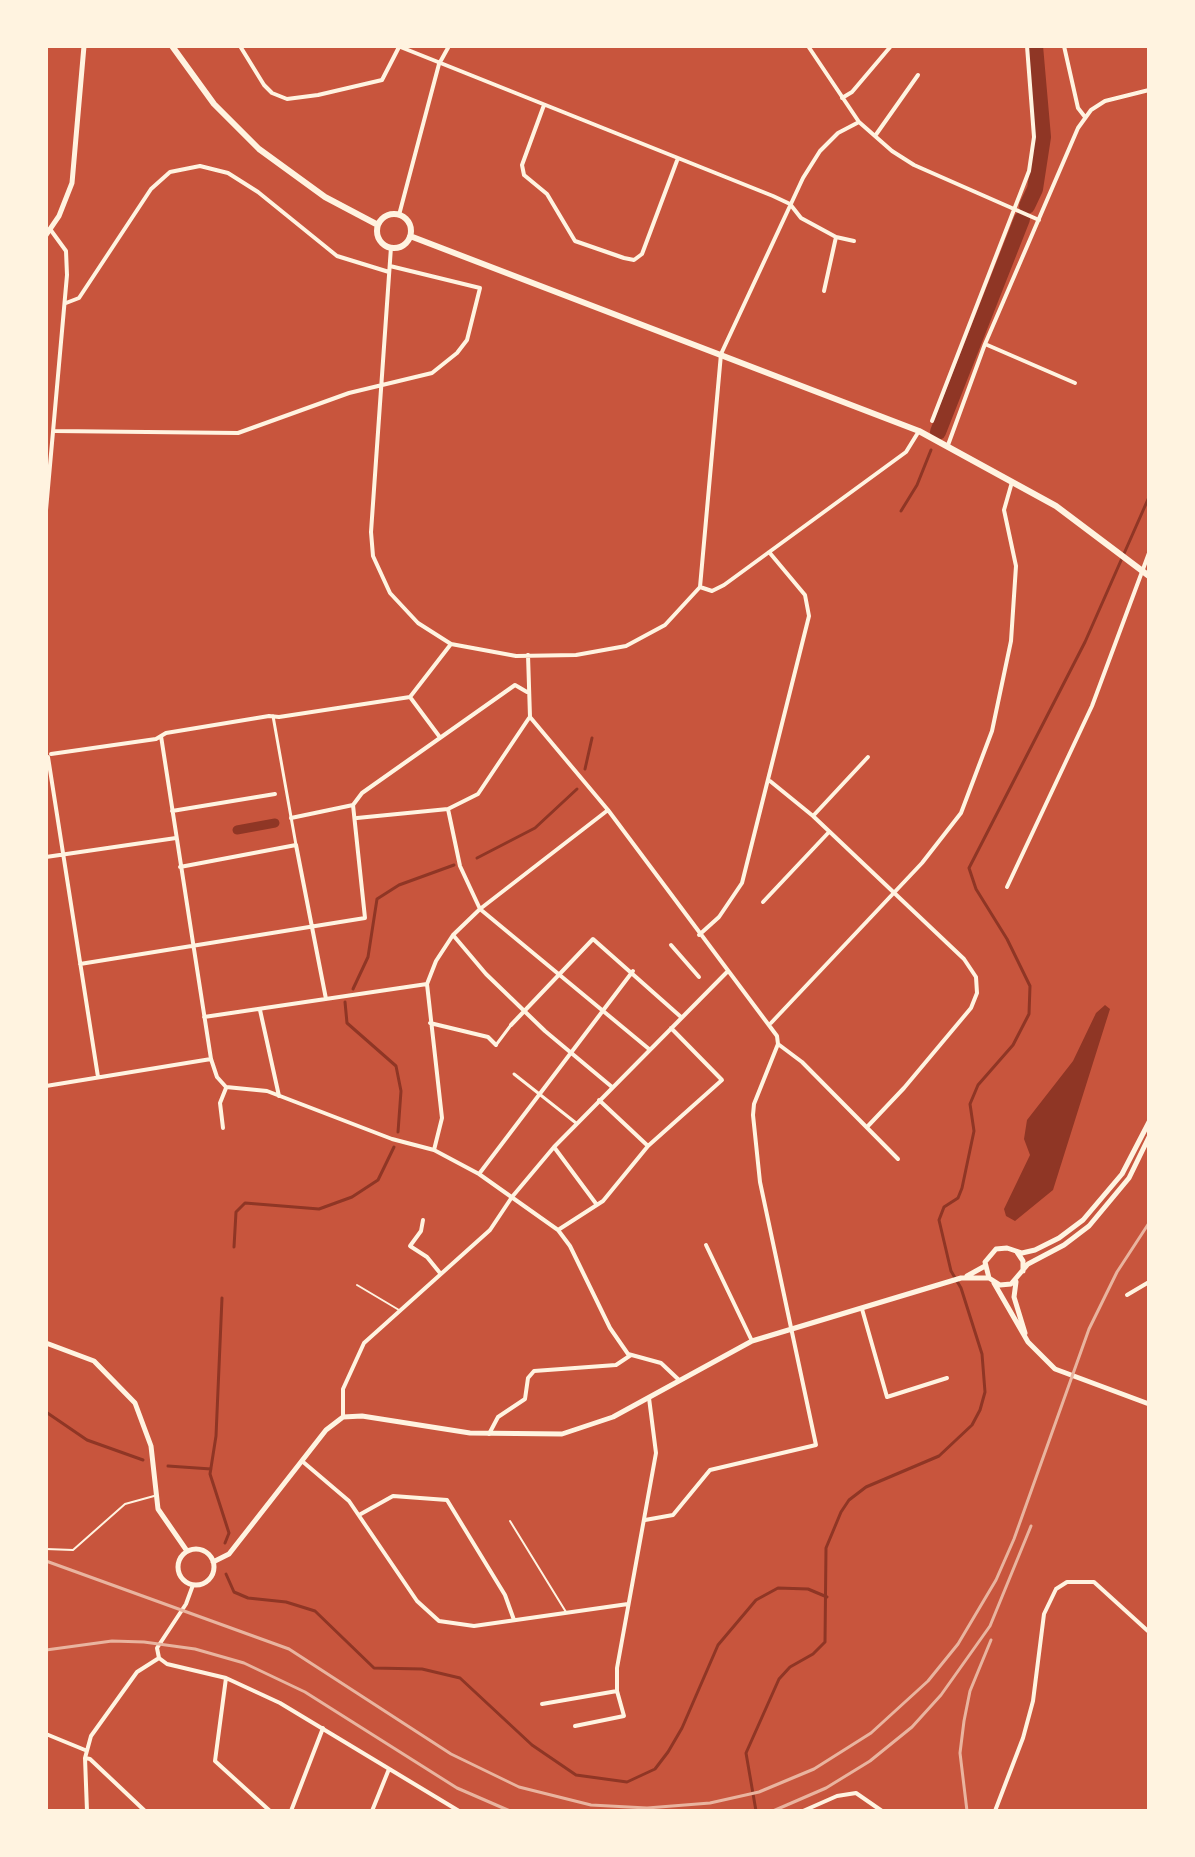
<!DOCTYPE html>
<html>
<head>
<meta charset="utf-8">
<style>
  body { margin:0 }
  #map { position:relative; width:1195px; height:1857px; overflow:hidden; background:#c8553d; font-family:"Golos Text",sans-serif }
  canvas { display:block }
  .frame { position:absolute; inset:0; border:48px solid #fff3e0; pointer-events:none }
</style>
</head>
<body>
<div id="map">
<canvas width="1195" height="1857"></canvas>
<div class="frame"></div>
</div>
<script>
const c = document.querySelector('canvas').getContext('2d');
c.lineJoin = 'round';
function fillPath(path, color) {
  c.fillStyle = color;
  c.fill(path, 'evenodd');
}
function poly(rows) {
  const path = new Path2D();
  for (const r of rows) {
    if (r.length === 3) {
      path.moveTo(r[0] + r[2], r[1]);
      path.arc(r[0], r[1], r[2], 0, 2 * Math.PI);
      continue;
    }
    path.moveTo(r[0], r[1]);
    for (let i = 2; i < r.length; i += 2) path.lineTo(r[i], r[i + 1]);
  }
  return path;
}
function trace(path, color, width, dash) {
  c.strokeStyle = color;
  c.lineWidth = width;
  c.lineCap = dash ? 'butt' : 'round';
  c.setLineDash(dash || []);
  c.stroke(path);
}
fillPath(poly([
  [1105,1005,1110,1009,1053,1190,1015,1221,1006,1216,1004,1209,1030,1155,1024,1139,1027,1120,1073,1061,1096,1013]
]), '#8f3625');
trace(poly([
  [901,511,917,485,931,450],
  [585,769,592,738],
  [477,858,535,828,577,789],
  [353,989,368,957,377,899,399,885,454,865],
  [345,1002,347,1023,396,1066,401,1091,398,1132],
  [234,1247,236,1212,245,1203,319,1209,352,1197,378,1180,394,1147],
  [222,1298,216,1436,210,1474,229,1533,225,1543],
  [46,1412,87,1440,143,1460],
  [168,1466,211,1469],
  [226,1574,234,1592,248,1598,286,1602,315,1611,374,1668,422,1669,460,1678,532,1745,576,1775,627,1782,655,1769,668,1752,682,1728,718,1645,756,1600,778,1588,808,1589,827,1597],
  [756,1811,746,1753,779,1679,790,1667,813,1654,825,1642,826,1548,841,1512,849,1500,866,1487,939,1456,972,1425,980,1410,985,1392,982,1354,961,1288,951,1271,939,1220,944,1207,958,1198,962,1188,974,1131,970,1104,978,1085,1013,1045,1029,1014,1030,986,1007,939,976,889,969,868,1085,642,1149,497]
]), '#8f3625', 3);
trace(poly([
  [237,830,275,823]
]), '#8f3625', 9);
trace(poly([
  [1027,206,1035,189,1043,137,1035,46],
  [938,432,1022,219]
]), '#8f3625', 16);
trace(poly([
  [357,1285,399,1310],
  [510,1521,566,1612],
  [46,1549,73,1550,125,1504,154,1496]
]), '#fff3e0', 2);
trace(poly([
  [273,716,296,845],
  [496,1045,511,1025],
  [514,1074,576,1123]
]), '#fff3e0', 3);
trace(poly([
  [240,46,264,85,272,93,287,99,318,95,382,80,399,47],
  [398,46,773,196,790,204,801,218,836,237,854,241],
  [808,46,859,122,892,151,914,165,1039,220],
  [1064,46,1078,108,1085,117],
  [842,98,852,92,891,46],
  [544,105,522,165,524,175,547,194,575,241,624,258,634,260,642,254,678,158],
  [875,136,918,75],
  [399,215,439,64,449,46],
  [391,247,371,532,373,556,390,593,418,623,451,644,516,656,576,655,626,646,665,625,700,587,721,354,803,178,820,151,838,133,859,122],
  [824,291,836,237],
  [66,303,79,298,151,189,170,172,200,166,228,173,258,192,337,256,389,272],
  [985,344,1075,383],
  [932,421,1029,171,1034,137,1027,46],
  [55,431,238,433,349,393,432,373,457,353,467,340,480,288,390,266],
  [948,445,985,344,1078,128,1091,110,1105,101,1149,90],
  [46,510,67,275,66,251,50,229],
  [700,587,712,591,724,585,906,452,919,431],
  [528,655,530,717,608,810,777,1036,778,1044,754,1104,753,1115,760,1182,816,1445,710,1470,673,1515,645,1520],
  [410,697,439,736],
  [161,736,211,1059,217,1077,226,1087,267,1091,392,1139,434,1150,479,1174,558,1230,570,1246,610,1328,628,1354,661,1363,679,1380],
  [46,745,46,748],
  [51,754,156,739,166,733,269,716,279,717,410,697,451,644],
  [48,757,98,1077],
  [770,781,813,816,964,959,976,977,977,993,971,1008,904,1088,868,1126],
  [448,809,460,866,480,909,649,1049],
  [172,811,275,794],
  [813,816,868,757],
  [291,818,353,805,362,793,515,685,527,692],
  [357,818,448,809,478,794,529,718],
  [46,857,176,838],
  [180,867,296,845,326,999],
  [1007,887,1092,706,1149,553],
  [763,902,829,832],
  [453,935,486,974,545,1031,612,1087],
  [699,935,719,917,742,883,809,616,805,595,769,552],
  [671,945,699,977],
  [80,964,365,918,353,805],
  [260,1010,279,1096],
  [204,1017,427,984],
  [430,1023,488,1037,496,1045],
  [771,1023,922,863,961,813,992,731,1011,641,1016,566,1004,510,1012,482],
  [511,1025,593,939,681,1017],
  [778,1044,802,1062,898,1159],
  [46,1086,211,1059],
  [599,1100,648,1146],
  [223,1128,220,1103,226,1088],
  [554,1147,597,1205],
  [434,1150,442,1118,427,984,436,961,453,935,480,909,608,810],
  [479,1174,633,971],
  [423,1220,421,1231,410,1246,427,1257,440,1273],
  [558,1230,603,1201,648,1146,722,1080,671,1028],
  [706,1245,752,1341],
  [1127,1295,1149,1282],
  [862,1309,887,1397,947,1378],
  [343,1417,343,1389,364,1343,490,1230,512,1197,554,1147,728,971],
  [489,1434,498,1417,525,1399,528,1378,534,1371,616,1365,631,1355],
  [302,1461,349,1501,417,1601,439,1621,474,1626,628,1604],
  [359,1515,393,1496,447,1500,505,1595,514,1620],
  [159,1658,167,1664,226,1678,280,1703,459,1811],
  [159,1658,157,1648,186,1604,193,1585],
  [226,1678,215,1761,270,1811],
  [542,1704,617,1691],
  [575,1726,624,1716,617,1691,617,1668,656,1453,649,1398],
  [46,1734,85,1750],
  [85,1758,90,1759,145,1811],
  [87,1811,85,1758,91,1736,137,1672,159,1658],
  [291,1811,323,1728],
  [372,1811,389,1769],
  [803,1811,837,1796,856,1793,882,1811],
  [995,1811,1023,1738,1033,1701,1044,1614,1056,1589,1067,1582,1094,1582,1149,1632]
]), '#fff3e0', 4);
trace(poly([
  [46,235,59,216,72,183,84,46],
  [1149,1122,1122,1174,1083,1220,1059,1238,1035,1250,1022,1253,1007,1248,996,1249,985,1262,989,1278,1000,1285,1011,1284,1028,1264,1064,1245,1089,1226,1129,1178,1149,1137],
  [1017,1252,1023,1261,1023,1271],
  [967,1276,985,1266],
  [1016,1282,1014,1297,1025,1333],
  [994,1283,1028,1342,1055,1369,1149,1404],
  [46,1343,94,1361,135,1403,151,1446,158,1509,187,1551],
  [196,1567,18],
  [213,1562,229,1554,326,1430,343,1417,362,1416,470,1433,562,1434,613,1417,752,1341,961,1278,989,1278]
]), '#fff3e0', 5);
trace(poly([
  [172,46,214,104,259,149,325,197,378,225],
  [394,231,17],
  [410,236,919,431,1056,506,1149,576]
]), '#fff3e0', 6);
trace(poly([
  [46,1561,289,1649,451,1754,519,1787,591,1805,647,1808,710,1803,759,1792,814,1769,871,1733,928,1681,958,1644,996,1580,1014,1539,1089,1329,1117,1272,1149,1223],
  [46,1650,112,1641,144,1642,195,1649,244,1663,305,1692,457,1788,510,1811],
  [773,1811,826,1788,870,1761,912,1727,941,1695,990,1626,1031,1526],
  [967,1811,960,1753,964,1721,970,1691,991,1640]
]), '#e9b49f', 3);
</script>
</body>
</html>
